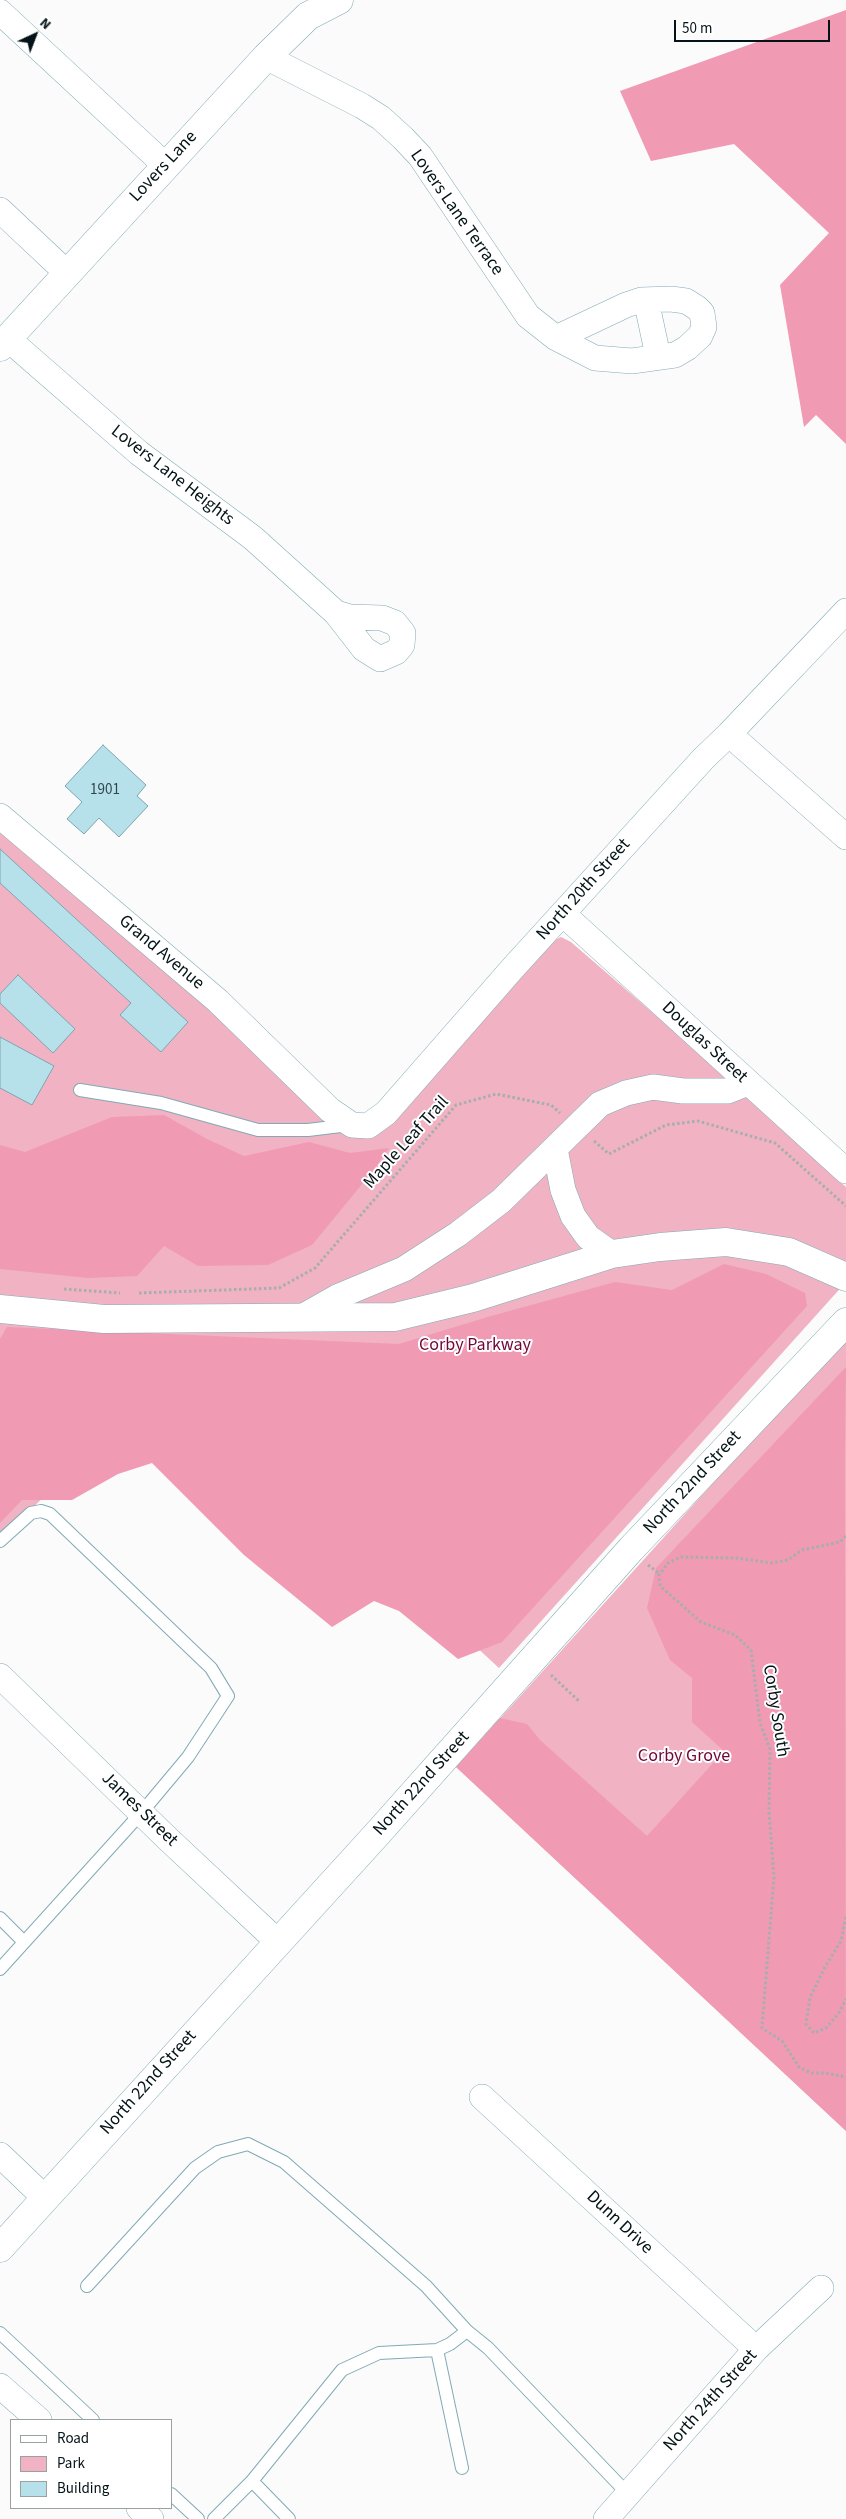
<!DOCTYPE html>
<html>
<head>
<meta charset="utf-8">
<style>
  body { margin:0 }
  #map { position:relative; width:846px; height:2519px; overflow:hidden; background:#fbfbfb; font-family:"Source Sans 3",sans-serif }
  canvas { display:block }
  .legend { position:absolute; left:10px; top:2419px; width:162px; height:90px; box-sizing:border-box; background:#fff; border:1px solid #9ba1a2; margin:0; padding:6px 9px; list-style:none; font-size:15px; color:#041317 }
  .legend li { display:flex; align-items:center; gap:10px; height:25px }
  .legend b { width:25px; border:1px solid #9ba1a2 }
  .north { position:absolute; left:10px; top:10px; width:50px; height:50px; -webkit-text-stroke:4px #fff; paint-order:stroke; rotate:43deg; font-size:14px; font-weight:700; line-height:20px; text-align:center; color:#041317 }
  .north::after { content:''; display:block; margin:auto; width:18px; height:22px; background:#041317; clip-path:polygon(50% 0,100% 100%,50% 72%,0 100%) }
  .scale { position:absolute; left:674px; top:20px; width:156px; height:22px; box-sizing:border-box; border:2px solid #041317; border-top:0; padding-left:6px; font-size:15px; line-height:18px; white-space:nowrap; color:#041317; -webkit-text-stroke:4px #fff; paint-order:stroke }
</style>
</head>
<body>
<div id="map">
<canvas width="846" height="2519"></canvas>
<ul class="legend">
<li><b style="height:6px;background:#fff"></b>Road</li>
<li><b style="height:14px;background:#f1b3c4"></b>Park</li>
<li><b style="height:14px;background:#b6e1eb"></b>Building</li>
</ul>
<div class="north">N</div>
<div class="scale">50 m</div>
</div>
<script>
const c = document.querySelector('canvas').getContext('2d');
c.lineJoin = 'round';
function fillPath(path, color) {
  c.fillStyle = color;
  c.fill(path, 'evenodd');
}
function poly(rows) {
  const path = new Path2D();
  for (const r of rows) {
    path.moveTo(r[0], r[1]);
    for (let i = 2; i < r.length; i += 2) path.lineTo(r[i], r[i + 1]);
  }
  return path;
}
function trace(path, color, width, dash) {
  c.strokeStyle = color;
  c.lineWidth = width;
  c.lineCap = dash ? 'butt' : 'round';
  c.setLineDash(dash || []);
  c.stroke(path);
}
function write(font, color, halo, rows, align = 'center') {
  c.font = font + ' "Source Sans 3",sans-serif';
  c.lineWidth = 4;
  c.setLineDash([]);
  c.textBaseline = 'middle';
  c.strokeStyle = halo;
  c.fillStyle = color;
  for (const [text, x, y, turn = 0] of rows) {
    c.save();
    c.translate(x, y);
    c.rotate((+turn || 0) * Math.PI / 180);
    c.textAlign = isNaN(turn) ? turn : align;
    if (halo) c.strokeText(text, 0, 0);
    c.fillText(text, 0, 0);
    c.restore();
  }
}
fillPath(poly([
  [0,830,222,1019,351,1137,553,941,561,937,571,942,683,1039,846,1187,846,1282,499,1668,381,1559,128,1414,0,1540],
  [846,1336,846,2131,456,1767]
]), '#f1b3c4');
fillPath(poly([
  [846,10,846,444,816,415,804,427,780,285,829,233,734,144,651,161,620,91],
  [164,1115,207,1139,244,1156,309,1142,350,1153,389,1148,372,1172,312,1245,268,1265,198,1266,164,1246,137,1276,88,1278,0,1269,0,1145,25,1152,112,1117],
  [724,1264,766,1274,805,1293,807,1306,502,1642,458,1659,399,1611,374,1601,332,1627,244,1555,152,1463,118,1474,72,1500,22,1500,0,1523,0,1339,7,1327,399,1344,491,1316,615,1282,672,1290],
  [846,1367,845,1452,846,2131,456,1767,500,1718,527,1724,540,1740,647,1836,724,1751,692,1722,692,1678,670,1660,647,1608,656,1568]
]), '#f09ab3');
const building = poly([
  [103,745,146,785,137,796,148,806,119,837,99,818,84,834,67,819,82,802,65,786,103,745],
  [0,849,188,1022,161,1052,120,1015,131,1003,0,883,0,849],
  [18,975,75,1029,53,1053,0,1003,0,994,18,975],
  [0,1037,54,1066,32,1105,0,1088,0,1037]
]);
fillPath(building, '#b6e1eb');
trace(building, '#7ca5af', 1);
const service = poly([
  [80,1090,161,1103,258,1130,308,1130,349,1125],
  [0,1541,31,1513,41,1511,50,1514,211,1668,228,1696,188,1757,142,1812,0,1969],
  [0,1918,24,1942],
  [87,2286,195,2168,218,2152,248,2144,284,2162,426,2286,467,2331,488,2348,628,2494],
  [0,2333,93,2420],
  [437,2350,462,2468],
  [252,2481,289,2519],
  [171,2494,198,2519],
  [214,2519,252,2481,342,2370,379,2353,437,2350,450,2344,467,2331]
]);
const minor = poly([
  [0,12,165,165],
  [266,57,362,106,381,118,403,138,420,156,528,316,556,338],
  [0,210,67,273],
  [671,299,686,301,697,308,702,313,704,327,700,336,687,348,675,355,632,361,595,358,556,338,626,305,641,300,671,299],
  [646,300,658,356],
  [8,339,139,453,253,538,336,613],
  [336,613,350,617,382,618,395,623,403,633,402,645,396,652,380,659,364,649,336,613],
  [729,734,846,837],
  [0,816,218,1001,330,1110,352,1125,368,1126,386,1113,512,969,703,759,729,734,846,611],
  [563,914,846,1171],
  [555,1149,563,1190,573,1216,588,1237,612,1254],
  [300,1318,337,1297,404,1269,458,1234,501,1201,600,1104,626,1093,653,1087,683,1091,728,1091,748,1083],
  [0,1676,168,1839,278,1942],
  [482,2097,756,2349],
  [0,2155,45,2198],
  [0,2386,39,2420],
  [139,2508,151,2519],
  [606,2519,756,2349,821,2288]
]);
const tertiary = poly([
  [0,347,266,57,308,16,339,0],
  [0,1309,104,1319,395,1317,473,1298,612,1254,660,1247,726,1242,789,1252,846,1277],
  [0,2248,378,1833,631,1549,846,1322]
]);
trace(service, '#81aab4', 14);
trace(minor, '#81aab4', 26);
trace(tertiary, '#81aab4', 29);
trace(poly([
  [594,1141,609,1154,666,1125,698,1121,775,1143,846,1206],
  [64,1289,120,1293],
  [139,1293,279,1288,315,1268,456,1105,496,1094,551,1105,560,1113],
  [846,1536,840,1542,802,1550,788,1560,772,1563,736,1558,681,1557,668,1563,659,1575,660,1586,701,1622,735,1635,751,1650,760,1723,770,1749,769,1812,774,1877,762,2028,782,2041,799,2067,811,2073,825,2073,846,2077],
  [648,1565,660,1574],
  [551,1675,580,1702],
  [846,1917,841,1941,825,1967,810,1998,806,2024,814,2033,826,2028,839,2013,846,1999]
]), '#a8adaf', 3, [2.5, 2.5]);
trace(service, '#fff', 12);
trace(minor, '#fff', 25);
trace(tertiary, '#fff', 28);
write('15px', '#30464c', null, [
  ["1901",105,791]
]);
write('18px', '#041317', '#fff', [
  ["Lovers Lane",164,167,-47],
  ["Lovers Lane Terrace",456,213,55],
  ["Lovers Lane Heights",172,476,38],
  ["North 20th Street",584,890,-48],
  ["Grand Avenue",161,953,40],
  ["Douglas Street",704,1043,43],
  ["Maple Leaf Trail",407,1143,-48],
  ["North 22nd Street",693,1483,-47],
  ["Corby South",775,1711,81],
  ["North 22nd Street",422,1784,-48],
  ["James Street",139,1810,44],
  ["North 22nd Street",149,2083,-48],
  ["Dunn Drive",619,2223,43],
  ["North 24th Street",711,2401,-48]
]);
write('18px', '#6f0838', '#fff', [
  ["Corby Parkway",475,1346],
  ["Corby Grove",684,1757]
]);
</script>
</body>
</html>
